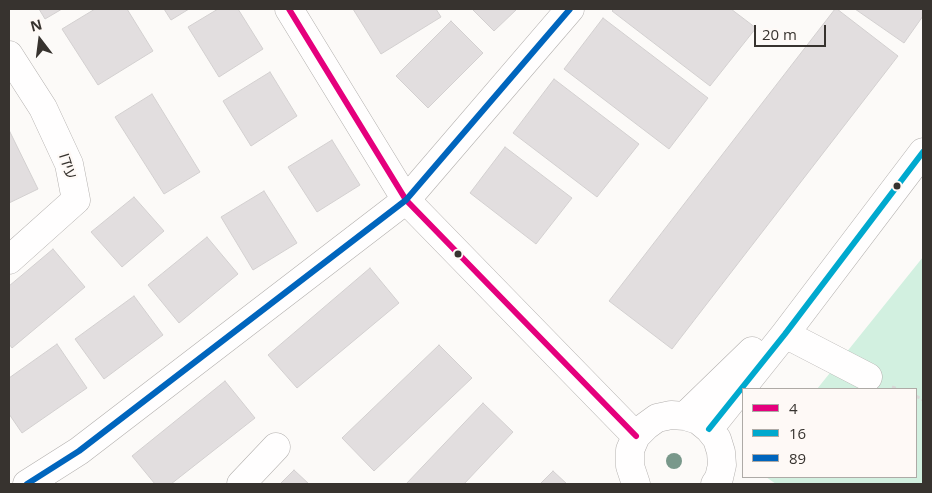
<!DOCTYPE html>
<html>
<head>
<meta charset="utf-8">
<style>
  body { margin:0 }
  #map { position:relative; width:932px; height:493px; overflow:hidden; background:#fcfaf8; font-family:"Open Sans",sans-serif }
  canvas { display:block }
  .frame { position:absolute; inset:0; border:10px solid #37332f; pointer-events:none }
  .legend { position:absolute; left:742px; top:388px; width:175px; height:90px; box-sizing:border-box; background:#fef9f6; border:1px solid #aeaaa6; margin:0; padding:6px 9px; list-style:none; font-size:15px; color:#37332f }
  .legend li { display:flex; align-items:center; gap:10px; height:25px }
  .legend b { width:25px; border:1px solid #aeaaa6 }
  .north { position:absolute; left:15px; top:15px; width:50px; height:50px; -webkit-text-stroke:4px #fef9f6; paint-order:stroke; rotate:345deg; font-size:14px; font-weight:700; line-height:20px; text-align:center; color:#37332f }
  .north::after { content:''; display:block; margin:auto; width:18px; height:22px; background:#37332f; clip-path:polygon(50% 0,100% 100%,50% 72%,0 100%) }
  .scale { position:absolute; left:754px; top:25px; width:72px; height:22px; box-sizing:border-box; border:2px solid #37332f; border-top:0; padding-left:6px; font-size:15px; line-height:18px; white-space:nowrap; color:#37332f; -webkit-text-stroke:4px #fef9f6; paint-order:stroke }
</style>
</head>
<body>
<div id="map">
<canvas width="932" height="493"></canvas>
<div class="frame"></div>
<ul class="legend">
<li><b style="height:6px;background:#e5007d"></b>4</li>
<li><b style="height:6px;background:#00a9ce"></b>16</li>
<li><b style="height:6px;background:#0065bd"></b>89</li>
</ul>
<div class="north">N</div>
<div class="scale">20 m</div>
</div>
<script>
const c = document.querySelector('canvas').getContext('2d');
c.lineJoin = 'round';
function fillPath(path, color) {
  c.fillStyle = color;
  c.fill(path, 'evenodd');
}
function poly(rows) {
  const path = new Path2D();
  for (const r of rows) {
    path.moveTo(r[0], r[1]);
    for (let i = 2; i < r.length; i += 2) path.lineTo(r[i], r[i + 1]);
  }
  return path;
}
function trace(path, color, width, dash) {
  c.strokeStyle = color;
  c.lineWidth = width;
  c.lineCap = dash ? 'butt' : 'round';
  c.setLineDash(dash || []);
  c.stroke(path);
}
function write(font, color, halo, rows, align = 'center') {
  c.font = font + ' "Open Sans",Heebo,sans-serif';
  c.lineWidth = 4.5;
  c.setLineDash([]);
  c.textBaseline = 'middle';
  c.strokeStyle = halo;
  c.fillStyle = color;
  for (const [text, x, y, turn = 0] of rows) {
    c.save();
    c.translate(x, y);
    c.rotate((+turn || 0) * Math.PI / 180);
    c.textAlign = isNaN(turn) ? turn : align;
    if (halo) c.strokeText(text, 0, 0);
    c.fillText(text, 0, 0);
    c.restore();
  }
}
fillPath(poly([
  [923,257,923,484,776,484,766,477,916,477,916,389,817,389]
]), '#d2f0e0');
const building = poly([
  [39,9,62,9,45,19,39,9],
  [95,9,127,9,153,51,98,85,62,29,95,9],
  [164,9,189,9,171,20,164,9],
  [218,9,238,9,263,49,219,77,188,27,218,9],
  [353,9,436,9,441,17,381,54,353,9],
  [472,9,517,9,494,31,472,9],
  [614,9,731,9,756,28,710,86,612,11,614,9],
  [835,9,837,9,898,56,672,349,609,301,835,9],
  [855,9,923,9,923,16,904,43,855,9],
  [603,18,708,98,669,149,564,69,603,18],
  [451,21,483,53,428,108,396,76,451,21],
  [270,72,297,116,251,146,223,101,270,72],
  [554,79,639,144,597,197,513,133,554,79],
  [152,94,200,172,164,194,115,117,152,94],
  [9,130,38,189,9,203,9,130],
  [332,140,360,185,317,212,288,167,332,140],
  [505,147,572,198,536,244,470,193,505,147],
  [264,191,297,243,253,270,221,217,264,191],
  [134,197,164,231,122,267,91,232,134,197],
  [207,237,238,274,179,323,148,285,207,237],
  [53,249,85,287,12,348,9,344,9,286,53,249],
  [370,268,399,303,297,388,268,355,370,268],
  [134,296,163,335,104,379,75,339,134,296],
  [57,344,87,388,22,433,9,414,9,378,57,344],
  [439,345,472,378,374,471,342,438,439,345],
  [225,381,255,418,171,484,155,484,132,456,225,381],
  [483,403,513,432,464,484,406,484,483,403],
  [294,470,309,484,280,484,294,470],
  [553,471,567,484,540,484,553,471]
]);
fillPath(building, '#e2dedf');
trace(building, '#d3d0d0', 1);
const minor = poly([
  [289,9,406,200,636,436],
  [9,55,43,108,69,164,76,200,9,260],
  [785,334,868,377],
  [685,416,752,351],
  [709,429,785,334,923,152],
  [27,484,79,451,406,200,570,9],
  [241,484,276,447],
  [636,484,630,466,630,450,636,436,646,426,657,418,671,415,685,416,698,420,709,429,717,439,721,452,722,465,719,478,715,484]
]);
trace(minor, '#b2afad', 29);
trace(poly([
  [892,387,898,389],
  [916,396,923,400]
]), '#d8d8d7', 3, [4, 2.5]);
trace(minor, '#fffefe', 28);
trace(poly([
  [289,9,406,200,636,436]
]), '#e5007d', 6);
trace(poly([
  [709,429,785,334,923,152]
]), '#00a9ce', 6);
trace(poly([
  [27,484,79,451,406,200,570,9]
]), '#0065bd', 6);
c.fillStyle = '#79988b';
for (const [x, y] of [
  [674,461]
]) {
  c.beginPath();
  c.arc(x, y, 8, 0, 2 * Math.PI);
  c.fill();
}
for (const [x, y, r, color] of [
  [897,186,4.5,"#37332f"],
  [458,254,4.5,"#37332f"]
]) {
  const dot = new Path2D();
  dot.arc(x, y, r, 0, 2 * Math.PI);
  c.fillStyle = color;
  c.fill(dot);
  trace(dot, '#fef9f6', 2);
}
write('16px', '#37332f', '#fef9f6', [
  ["עידו",67,166,72]
]);
</script>
</body>
</html>
